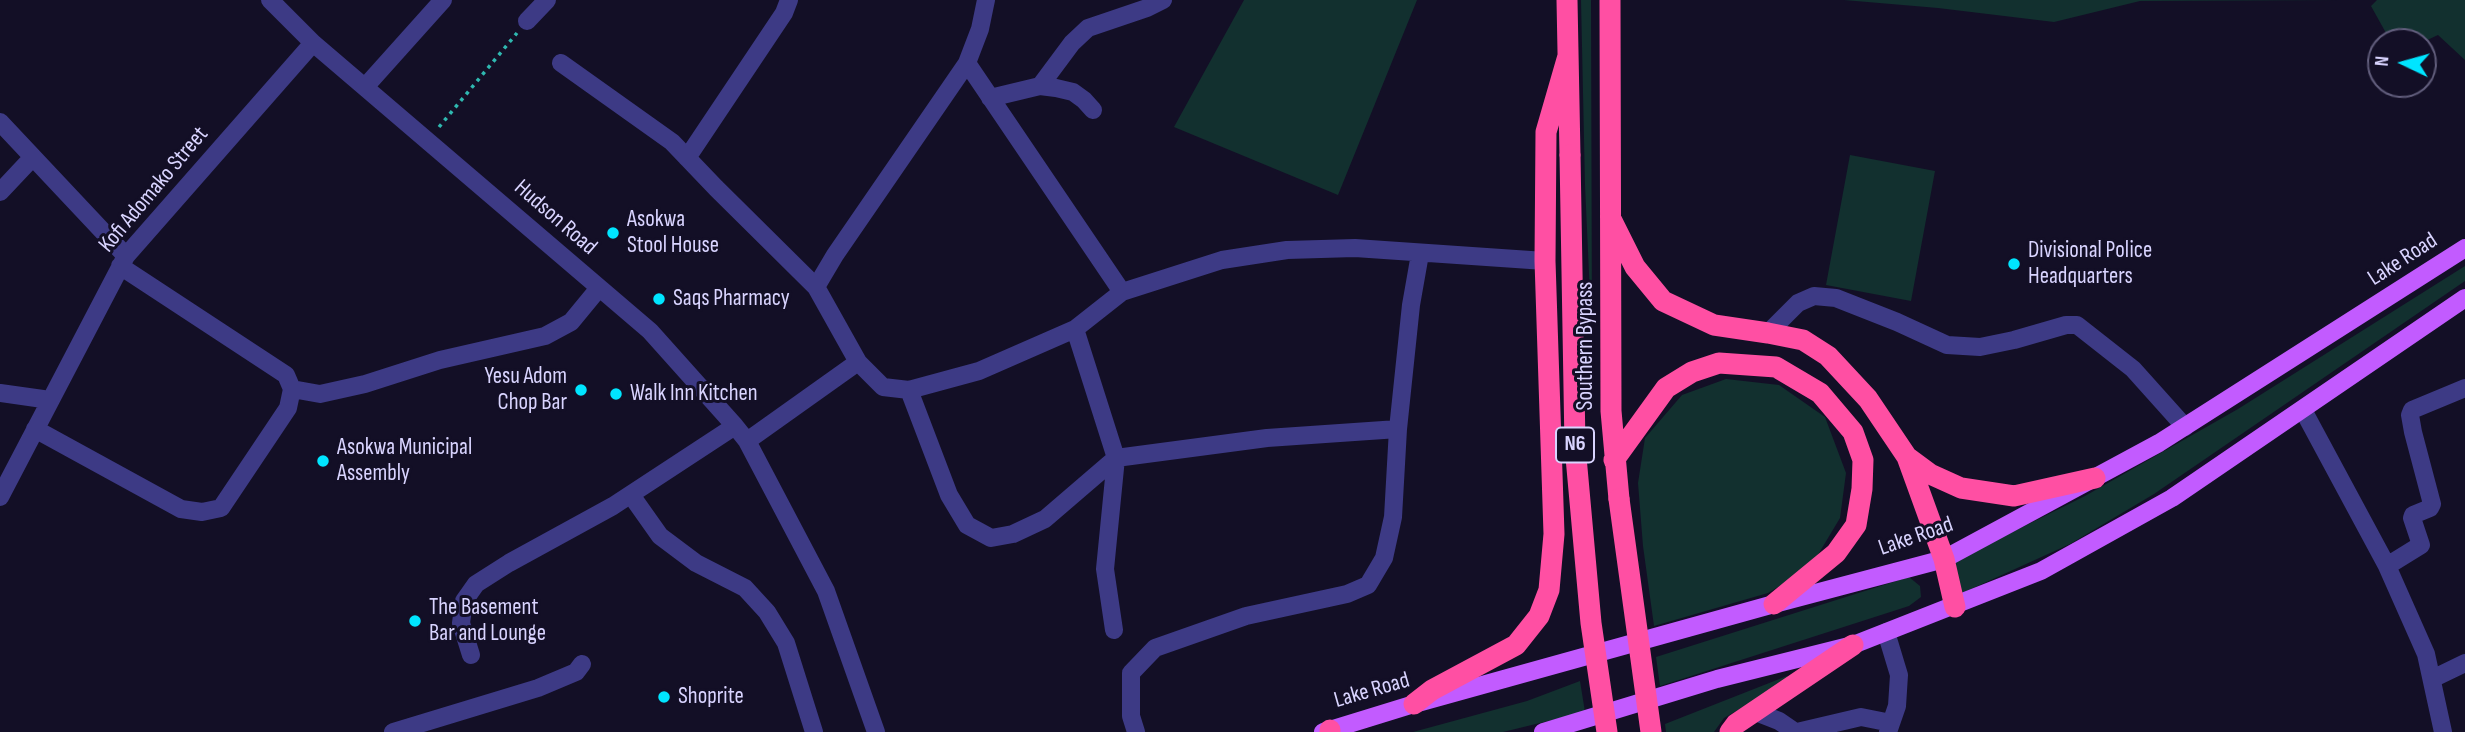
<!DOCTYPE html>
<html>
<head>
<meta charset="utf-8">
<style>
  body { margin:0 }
  #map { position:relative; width:2465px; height:732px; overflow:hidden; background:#130f26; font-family:"Sofia Sans Condensed",sans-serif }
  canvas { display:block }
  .north { position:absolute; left:2367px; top:28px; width:70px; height:70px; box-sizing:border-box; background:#130f26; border:2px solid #625e7d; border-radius:50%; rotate:275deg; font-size:19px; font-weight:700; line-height:28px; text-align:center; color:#d9d4ff }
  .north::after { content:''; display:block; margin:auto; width:24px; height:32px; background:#00e5ff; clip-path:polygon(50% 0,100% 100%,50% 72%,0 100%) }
</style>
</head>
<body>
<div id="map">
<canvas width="2465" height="732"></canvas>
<div class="north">N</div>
</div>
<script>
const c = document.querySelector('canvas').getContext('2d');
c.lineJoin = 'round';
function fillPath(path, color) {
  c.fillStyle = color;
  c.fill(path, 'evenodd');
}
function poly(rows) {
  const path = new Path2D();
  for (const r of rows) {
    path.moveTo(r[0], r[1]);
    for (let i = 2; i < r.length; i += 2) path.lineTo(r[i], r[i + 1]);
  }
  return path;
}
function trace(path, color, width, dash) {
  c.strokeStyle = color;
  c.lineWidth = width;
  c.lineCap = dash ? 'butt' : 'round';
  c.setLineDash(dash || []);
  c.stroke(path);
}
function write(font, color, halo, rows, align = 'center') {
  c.font = font + ' "Sofia Sans Condensed",sans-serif';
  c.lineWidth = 6;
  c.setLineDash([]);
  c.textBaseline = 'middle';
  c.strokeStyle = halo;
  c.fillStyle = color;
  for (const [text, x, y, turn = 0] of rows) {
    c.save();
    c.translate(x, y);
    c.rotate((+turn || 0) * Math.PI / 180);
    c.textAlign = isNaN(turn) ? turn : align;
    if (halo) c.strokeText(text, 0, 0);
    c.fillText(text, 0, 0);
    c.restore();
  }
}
fillPath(poly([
  [1244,0,1417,0,1338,195,1174,127],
  [1581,0,1591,0,1592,340,1585,185],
  [1844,0,2338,0,2140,1,2054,22,1938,8],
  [2377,0,2465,0,2465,60,2438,35,2423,42,2391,42,2371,6],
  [1850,155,1935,171,1911,301,1826,285],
  [2465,266,2465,281,2154,494,2070,544,1960,594,1948,564,2085,496,2238,409],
  [1726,379,1779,385,1825,417,1846,473,1840,518,1810,568,1768,593,1654,626,1643,546,1638,483,1645,438,1682,395],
  [1909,577,1920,586,1921,597,1909,606,1660,686,1656,657],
  [1787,676,1792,684,1757,699,1724,718,1714,732,1666,732,1665,724],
  [1580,681,1585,712,1503,732,1413,732,1527,701]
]), '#12302f');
trace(poly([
  [439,127,517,33]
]), '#2fb8b0', 3.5, [3.5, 5]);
trace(poly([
  [270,0,313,43,650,331,735,426,747,441,826,591,876,732],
  [527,21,547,0],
  [561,63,672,142,716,188,816,287,858,362,883,387,909,390,979,371,1075,329,1122,292,1222,260,1287,250,1355,248,1545,261],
  [967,63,1122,292],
  [1040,86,1072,43,1088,28,1147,8,1163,0],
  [365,87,443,0],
  [990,98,1040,86,1056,88,1073,92,1084,100,1093,110],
  [0,122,126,256],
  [687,158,784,13,789,0],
  [0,192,33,157],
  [816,287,835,255,967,63,980,29,986,0],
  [1075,329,1116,458,1105,569,1114,630],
  [1768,333,1798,303,1814,296,1836,298,1897,322,1947,345,1980,347,2014,340,2066,325,2077,325,2133,369,2185,427],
  [292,389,320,394,365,384,440,360,545,336,571,322,599,288],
  [909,390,949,495,967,525,991,538,1013,534,1045,519,1116,458,1267,438,1398,429],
  [0,393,50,400],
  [2303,410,2387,566,2426,654,2443,732],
  [35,429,181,509,202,512,221,508,288,408,292,389,286,375,120,266],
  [747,441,858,362],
  [631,495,660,536,696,563,745,588,767,612,786,643,814,732],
  [0,497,126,256,313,43],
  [2387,566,2421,545,2412,518,2413,515,2430,508,2432,504,2413,432,2410,415,2412,410,2465,388],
  [1886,632,1899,675,1897,706,1888,732],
  [471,655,461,623,464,601,476,584,509,563,613,506,735,426],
  [2432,679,2465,663],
  [1756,712,1779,721,1795,732],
  [393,732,538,688,576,672,582,664],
  [1136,732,1131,716,1131,673,1155,648,1246,616,1347,594,1368,585,1384,558,1393,517,1398,429,1411,305,1420,254],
  [1797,732,1861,717,1891,723]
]), '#3d3a85', 18);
trace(poly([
  [1323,732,1414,704,1774,604,1944,559,2159,443,2465,248],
  [1543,732,1717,679,1853,645,2041,571,2172,498,2465,298]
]), '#c25bff', 18);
trace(poly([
  [1567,0,1570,155],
  [1610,0,1611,411,1619,499],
  [1612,221,1635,267,1663,301,1714,325,1768,333,1803,340,1828,356,1868,399,1907,457,1930,474,1961,488,2014,496,2095,478],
  [1907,457,1944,559,1955,607],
  [1614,460,1666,388,1692,372,1719,363,1776,367,1820,393,1853,432,1863,460,1862,489,1856,525,1836,553,1774,604],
  [1414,704,1432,690,1516,645,1539,616,1549,590,1554,534,1545,261,1546,132,1568,56],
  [1330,730,1330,732],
  [1730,732,1736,724,1853,645]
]), '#ff4fa3', 21);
trace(poly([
  [1570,155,1575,446,1591,623,1607,732],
  [1619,499,1651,732]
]), '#ff4fa3', 21);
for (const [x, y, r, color] of [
  [613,233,7,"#00e5ff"],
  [2014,264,7,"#00e5ff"],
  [659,299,7,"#00e5ff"],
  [581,390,7,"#00e5ff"],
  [616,394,7,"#00e5ff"],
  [323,461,7,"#00e5ff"],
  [415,621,7,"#00e5ff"],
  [664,697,7,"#00e5ff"]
]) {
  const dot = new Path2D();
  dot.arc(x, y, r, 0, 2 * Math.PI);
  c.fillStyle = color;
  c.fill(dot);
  trace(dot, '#130f26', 2.5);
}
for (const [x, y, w] of [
  [1575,445,38]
]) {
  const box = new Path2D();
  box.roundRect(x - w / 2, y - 17.5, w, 35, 5);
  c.fillStyle = '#130f26';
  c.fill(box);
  trace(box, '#d9d4ff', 2);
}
write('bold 21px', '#d9d4ff', null, [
  ["N6",1575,445]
]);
write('23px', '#d9d4ff', '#130f26', [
  ["Kofi Adomako Street",154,190,-50],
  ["Hudson Road",555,218,41],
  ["Lake Road",2403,260,-33],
  ["Southern Bypass",1586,346,-90],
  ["Lake Road",1916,537,-19],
  ["Lake Road",1372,691,-16]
]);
write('23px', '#d9d4ff', '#130f26', [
  ["Asokwa",627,220],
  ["Stool House",627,246],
  ["Divisional Police",2028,251],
  ["Headquarters",2028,277],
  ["Saqs Pharmacy",673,299],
  ["Yesu Adom",567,377,"right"],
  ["Chop Bar",567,403,"right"],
  ["Walk Inn Kitchen",630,394],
  ["Asokwa Municipal",337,448],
  ["Assembly",337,474],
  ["The Basement",429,608],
  ["Bar and Lounge",429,634],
  ["Shoprite",678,697]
], 'left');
</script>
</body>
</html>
